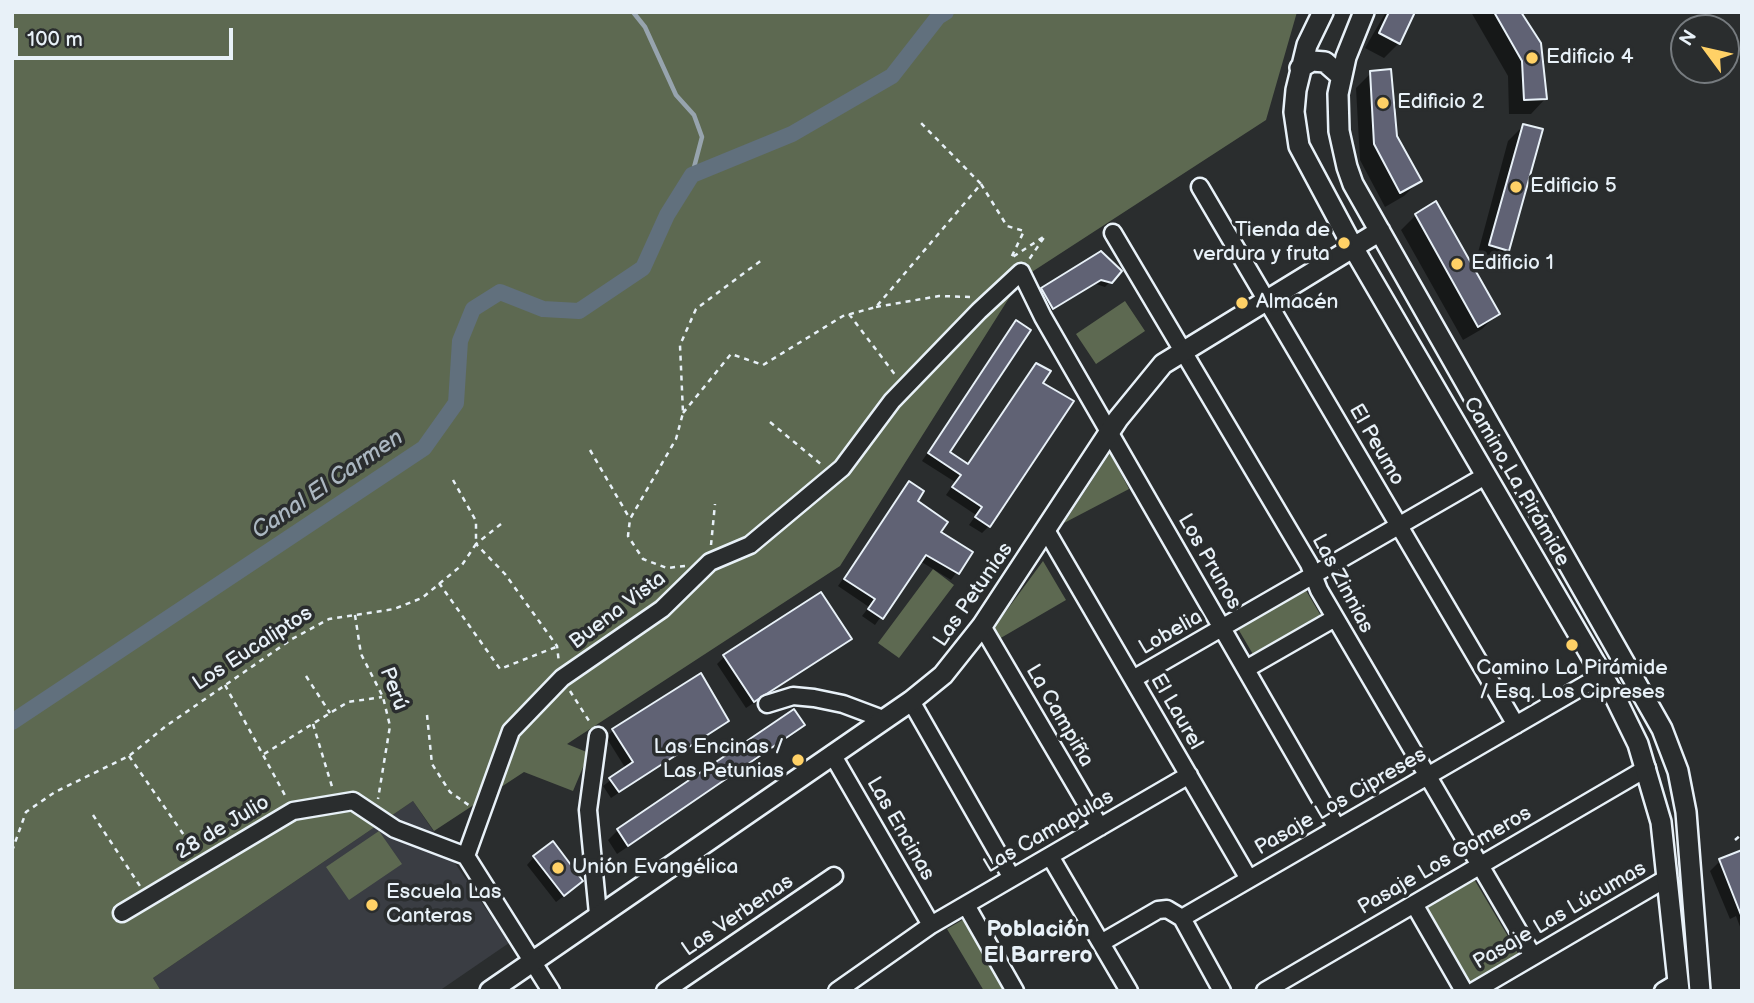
<!DOCTYPE html>
<html>
<head>
<meta charset="utf-8">
<style>
  body { margin:0 }
  #map { position:relative; width:1754px; height:1003px; overflow:hidden; background:#2a2d2e; font-family:"Balsamiq Sans",sans-serif }
  canvas { display:block }
  .frame { position:absolute; inset:0; border:14px solid #e8f1f8; pointer-events:none }
  .north { position:absolute; left:1670px; top:14px; width:70px; height:70px; box-sizing:border-box; background:#2a2d2e; border:2px solid #767b7f; border-radius:50%; rotate:303deg; font-size:19px; font-weight:700; line-height:28px; text-align:center; color:#e8f1f8 }
  .north::after { content:''; display:block; margin:auto; width:24px; height:32px; background:#ffd166; clip-path:polygon(50% 0,100% 100%,50% 72%,0 100%) }
  .scale { position:absolute; left:14px; top:28px; width:219px; height:32px; box-sizing:border-box; border:4px solid #e8f1f8; border-top:0; padding-left:9px; font-size:21px; line-height:24px; white-space:nowrap; color:#e8f1f8; -webkit-text-stroke:5px #2a2d2e; paint-order:stroke }
</style>
</head>
<body>
<div id="map">
<canvas width="1754" height="1003"></canvas>
<div class="frame"></div>
<div class="north">N</div>
<div class="scale">100 m</div>
</div>
<script>
const c = document.querySelector('canvas').getContext('2d');
c.lineJoin = 'round';
function fillPath(path, color) {
  c.fillStyle = color;
  c.fill(path, 'evenodd');
}
function poly(rows) {
  const path = new Path2D();
  for (const r of rows) {
    path.moveTo(r[0], r[1]);
    for (let i = 2; i < r.length; i += 2) path.lineTo(r[i], r[i + 1]);
  }
  return path;
}
function trace(path, color, width, dash) {
  c.strokeStyle = color;
  c.lineWidth = width;
  c.lineCap = dash ? 'butt' : 'round';
  c.setLineDash(dash || []);
  c.stroke(path);
}
function write(font, color, halo, rows, align = 'center') {
  c.font = font + ' "Balsamiq Sans",sans-serif';
  c.lineWidth = 7;
  c.setLineDash([]);
  c.textBaseline = 'middle';
  c.strokeStyle = halo;
  c.fillStyle = color;
  for (const [text, x, y, turn = 0] of rows) {
    c.save();
    c.translate(x, y);
    c.rotate((+turn || 0) * Math.PI / 180);
    c.textAlign = isNaN(turn) ? turn : align;
    if (halo) c.strokeText(text, 0, 0);
    c.fillText(text, 0, 0);
    c.restore();
  }
}
fillPath(poly([
  [413,801,509,943,439,991,161,991,153,978]
]), '#3a3d43');
fillPath(poly([
  [12,12,1297,12,1266,120,1021,279,840,566,567,744,589,753,573,791,524,772,434,831,413,801,153,978,161,991,12,991],
  [1125,301,1145,331,1096,364,1076,334],
  [1110,453,1129,489,1064,523],
  [1043,561,1066,600,999,639,993,629],
  [933,569,954,585,899,658,878,643],
  [1304,587,1321,616,1254,656,1237,627],
  [379,831,402,864,349,900,326,867],
  [1474,879,1519,955,1467,986,1422,910],
  [964,919,1007,991,984,991,947,929]
]), '#5d6951');
fillPath(poly([
  [1386,12,1415,12,1399,43,1384,58,1365,48],
  [1471,12,1519,12,1545,99,1531,114,1509,114,1508,76],
  [1371,73,1395,136,1419,181,1404,196,1385,207,1360,160,1356,88],
  [1523,126,1508,250,1493,265,1476,260,1508,141],
  [1416,215,1497,314,1482,329,1463,340,1401,230],
  [1100,254,1120,271,1105,287,1096,284,1048,313,1037,294],
  [1017,322,947,453,966,466,1037,365,1041,384,989,526,982,533,969,525,976,515,946,495,955,482,922,461],
  [909,484,915,501,939,533,971,552,951,580,920,561,875,625,862,616,869,607,838,586],
  [850,639,746,708,717,664,724,657],
  [793,711,802,725,793,735,617,854,608,840,618,830],
  [726,720,611,798,603,786,626,769,606,737,614,730],
  [1742,852,1742,932,1736,916,1730,919,1710,871,1720,861],
  [534,857,574,888,556,902,527,865]
]), '#0007');
trace(poly([
  [633,12,645,27,676,95,694,115,702,137,692,175]
]), '#97a4ae', 4.5);
trace(poly([
  [12,722,424,448,456,403,460,341,473,309,500,292,543,309,579,311,643,268,667,215,692,175,792,134,892,76,938,17,946,12]
]), '#61707d', 16);
const building = poly([
  [1389,12,1415,12,1400,44,1379,33,1389,12],
  [1494,12,1521,12,1541,43,1547,99,1524,100,1522,61,1494,12],
  [1391,69,1397,136,1422,181,1400,193,1374,144,1370,71,1391,69],
  [1523,124,1543,129,1509,251,1489,245,1523,124],
  [1436,201,1500,314,1478,327,1415,214,1436,201],
  [1101,251,1122,271,1112,283,1101,280,1053,309,1041,288,1101,251],
  [1016,320,1031,330,950,452,968,464,1036,363,1051,371,1043,383,1074,401,990,527,975,517,982,507,952,487,961,475,928,453,1016,320],
  [909,481,924,491,918,501,948,522,941,532,973,552,959,574,926,555,883,619,868,609,875,599,844,579,909,481],
  [821,592,852,639,754,702,723,655,821,592],
  [701,673,729,721,619,792,609,778,633,762,612,729,701,673],
  [794,709,805,725,628,846,617,829,794,709],
  [553,841,583,881,564,896,533,856,553,841],
  [1742,850,1742,915,1741,915,1719,859,1742,850]
]);
fillPath(building, '#606274');
trace(building, '#e8f1f8', 2);
const minor = poly([
  [1200,187,1516,725],
  [1113,233,1309,564,1319,590,1533,956],
  [1046,530,1249,879],
  [982,626,1100,827],
  [1246,669,1335,618],
  [1133,679,1485,476],
  [911,701,1012,878],
  [767,704,793,696,814,698,843,704,883,719],
  [832,754,931,925],
  [1050,856,1129,991],
  [1414,904,1464,991],
  [966,905,1015,991],
  [122,913,293,811,353,801,395,829,466,856],
  [598,914,588,810,598,736],
  [1182,918,1602,675],
  [1101,943,1158,910,1167,909,1182,918,1222,991],
  [551,991,466,856,511,731,562,678,662,609,710,562,750,545,842,468,892,401,979,311,1021,272,1043,317,1337,828],
  [665,991,834,876],
  [837,991,931,925,1189,775],
  [1265,991,1647,768],
  [1474,991,1667,878],
  [1663,991,1678,982]
]);
const tertiary = poly([
  [1323,12,1307,45,1296,90,1294,112,1299,146,1354,249,1615,697,1638,744,1661,822,1679,991],
  [1364,12,1346,57,1338,94,1339,131,1347,167,1353,184,1662,729,1678,771,1686,812,1700,991],
  [1300,68,1312,61,1325,62,1341,76],
  [490,991,911,701,943,675,982,626,1118,419,1163,364,1380,231]
]);
trace(minor, '#e8f1f8', 21);
trace(tertiary, '#e8f1f8', 24);
trace(poly([
  [981,184,1007,226,1024,231,1011,258,1045,236,1028,261],
  [876,307,939,296,970,297],
  [849,314,896,376],
  [683,413,731,354,763,365,843,316,876,307,981,184,918,120],
  [770,422,822,465],
  [590,450,630,519],
  [501,524,476,544,505,574,557,646,559,663],
  [711,545,715,504],
  [685,566,667,568,643,559,628,536,630,519,676,439,683,413,680,345,696,309,763,259],
  [439,583,500,669,556,647],
  [355,615,361,654,383,697,390,726,378,799],
  [306,676,330,713],
  [225,685,287,799],
  [570,691,591,724],
  [427,715,432,764,450,792,470,806],
  [313,724,333,790],
  [264,754,348,702,382,697],
  [129,756,195,851],
  [93,815,140,886],
  [1735,840,1742,834],
  [12,851,26,812,55,792,129,756,166,726,292,639,329,619,394,609,422,598,462,565,476,544,476,521,453,480]
]), '#e8f1f8', 2.5, [5, 5]);
trace(minor, '#2a2d2e', 16);
trace(tertiary, '#2a2d2e', 19);
for (const [x, y, r, color] of [
  [1532,58,7,"#ffd166"],
  [1383,103,7,"#ffd166"],
  [1516,187,7,"#ffd166"],
  [1344,243,7,"#ffd166"],
  [1457,264,7,"#ffd166"],
  [1242,303,7,"#ffd166"],
  [1572,645,7,"#ffd166"],
  [798,760,7,"#ffd166"],
  [558,868,7,"#ffd166"],
  [372,905,7,"#ffd166"]
]) {
  const dot = new Path2D();
  dot.arc(x, y, r, 0, 2 * Math.PI);
  c.fillStyle = color;
  c.fill(dot);
  trace(dot, '#2a2d2e', 2.5);
}
write('21px', '#e8f1f8', '#2a2d2e', [
  ["Edificio 4",1546,58],
  ["Edificio 2",1397,103],
  ["Edificio 5",1530,187],
  ["Tienda de",1330,231,"right"],
  ["verdura y fruta",1330,255,"right"],
  ["Edificio 1",1471,264],
  ["Almacén",1256,303],
  ["Camino La Pirámide",1572,669,"center"],
  ["/ Esq. Los Cipreses",1572,693,"center"],
  ["Las Encinas /",784,748,"right"],
  ["Las Petunias",784,772,"right"],
  ["Unión Evangélica",572,868],
  ["Escuela Las",386,893],
  ["Canteras",386,917]
], 'left');
write('21px', '#e8f1f8', '#2a2d2e', [
  ["El Peumo",1376,445,60],
  ["Camino La Pirámide",1516,482,60],
  ["Los Prunos",1209,562,60],
  ["Las Zinnias",1342,584,62],
  ["Las Petunias",974,595,-55],
  ["Buena Vista",618,611,-37],
  ["Lobelia",1171,633,-30],
  ["Los Eucaliptos",253,649,-33],
  ["Perú",393,689,69],
  ["El Laurel",1176,712,60],
  ["La Campiña",1059,716,60],
  ["Pasaje Los Cipreses",1341,802,-30],
  ["28 de Julio",223,828,-31],
  ["Las Encinas",900,829,60],
  ["Las Camapulas",1049,832,-30],
  ["Pasaje Los Gomeros",1445,861,-30],
  ["Las Verbenas",738,916,-34],
  ["Pasaje Las Lúcumas",1560,916,-30]
]);
write('italic 23px', '#abb7c1', '#2a2d2e', [
  ["Canal El Carmen",328,485,-34]
]);
write('bold 23px', '#e8f1f8', '#2a2d2e', [
  ["Población",1038,930],
  ["El Barrero",1038,956]
]);
</script>
</body>
</html>
